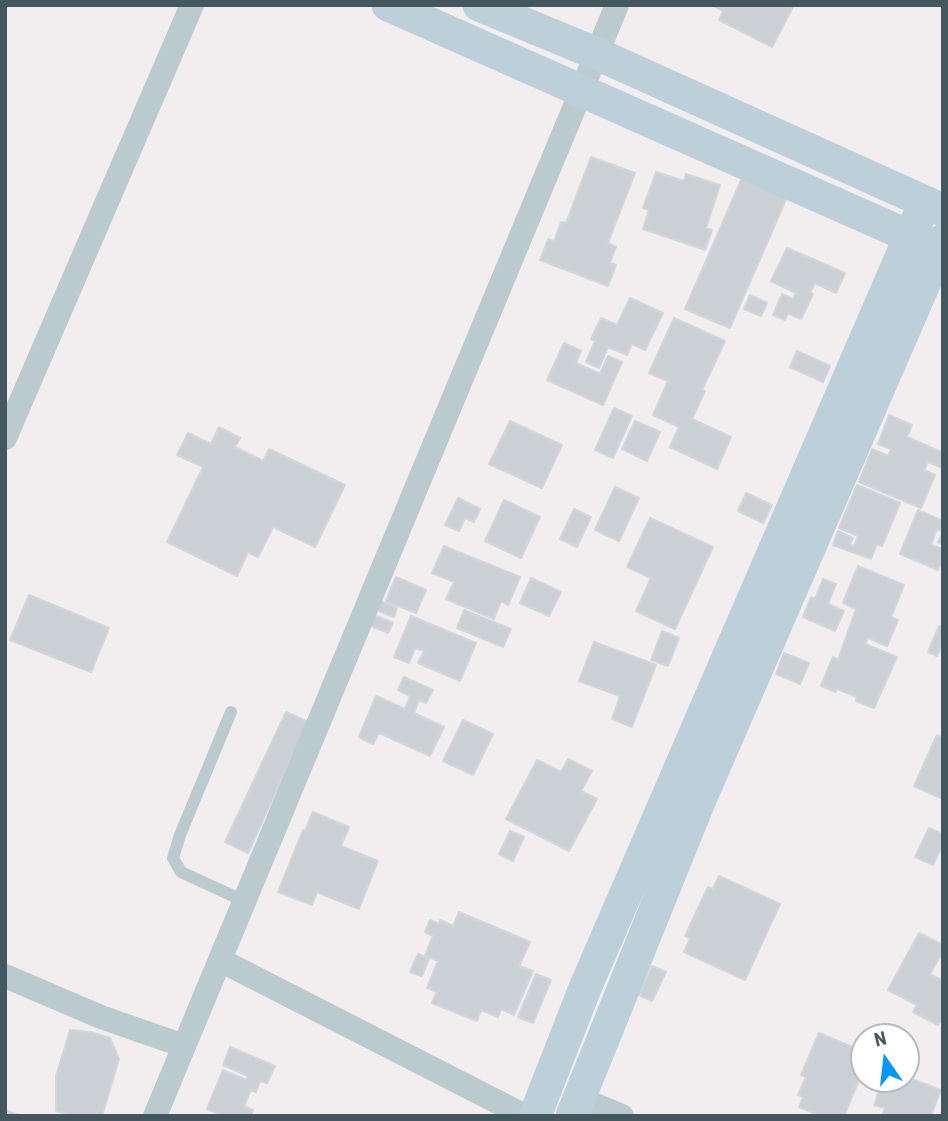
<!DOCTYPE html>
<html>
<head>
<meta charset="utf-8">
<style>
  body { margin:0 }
  #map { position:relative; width:948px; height:1121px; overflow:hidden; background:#f2eeef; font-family:"Roboto Condensed",sans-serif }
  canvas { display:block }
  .frame { position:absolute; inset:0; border:7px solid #45575e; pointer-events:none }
  .north { position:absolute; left:850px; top:1023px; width:70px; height:70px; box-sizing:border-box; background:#fff; border:2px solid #b5bcbf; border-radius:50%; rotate:346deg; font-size:19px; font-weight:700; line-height:28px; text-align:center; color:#45575e }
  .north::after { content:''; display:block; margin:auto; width:24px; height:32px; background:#0699f4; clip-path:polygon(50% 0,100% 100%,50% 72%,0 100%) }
</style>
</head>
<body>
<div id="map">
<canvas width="948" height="1121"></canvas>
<div class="frame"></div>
<div class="north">N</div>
</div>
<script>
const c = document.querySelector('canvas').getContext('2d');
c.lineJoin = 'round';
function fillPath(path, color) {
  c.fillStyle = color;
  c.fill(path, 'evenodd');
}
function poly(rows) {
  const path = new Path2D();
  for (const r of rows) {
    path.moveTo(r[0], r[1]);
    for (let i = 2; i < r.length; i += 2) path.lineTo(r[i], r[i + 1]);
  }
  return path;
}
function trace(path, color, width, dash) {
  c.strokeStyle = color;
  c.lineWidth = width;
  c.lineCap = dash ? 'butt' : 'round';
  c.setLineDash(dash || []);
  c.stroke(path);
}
const building = poly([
  [712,5,794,5,772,47,719,20,723,11,712,5],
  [591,157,635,173,608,243,616,247,610,263,616,265,608,286,540,260,548,239,554,241,561,222,566,223,591,157],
  [656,172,684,181,686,174,720,185,706,228,712,230,705,250,643,229,649,210,643,208,656,172],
  [742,178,787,197,730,328,685,309,742,178],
  [787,248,845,273,836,293,815,283,810,293,813,294,801,319,788,313,785,320,773,315,782,294,793,299,796,293,771,281,787,248],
  [750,295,767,303,761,316,744,309,750,295],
  [630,298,663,313,645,350,632,344,627,355,608,347,599,368,586,362,595,341,591,339,601,318,617,325,630,298],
  [674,318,725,341,702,390,705,391,692,419,731,437,717,469,670,447,679,427,653,415,668,381,649,373,674,318],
  [564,343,581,351,576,363,600,374,608,356,622,362,603,405,547,380,564,343],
  [797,351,830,366,823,382,790,367,797,351],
  [614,408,632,416,613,458,595,450,614,408],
  [889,415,912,425,907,437,943,453,943,468,928,462,924,470,935,475,921,508,859,482,872,449,888,456,891,449,878,444,889,415],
  [510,421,562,445,542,488,489,464,510,421],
  [635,421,660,432,647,461,622,449,635,421],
  [219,427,240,438,235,447,263,461,269,449,345,485,315,547,273,527,258,557,248,552,237,576,167,542,203,467,177,455,188,433,211,444,219,427],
  [857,485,900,503,882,546,877,544,871,559,833,545,838,531,853,538,850,544,854,546,858,536,839,528,857,485],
  [615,487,639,498,619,541,595,530,615,487],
  [746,493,772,505,763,523,738,511,746,493],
  [458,498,480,509,474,522,465,518,459,531,445,525,458,498],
  [504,500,540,517,521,558,485,541,504,500],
  [574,509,591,517,577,547,560,539,574,509],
  [918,510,943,521,943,544,938,542,943,532,937,529,931,545,943,549,943,558,938,570,900,554,918,510],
  [650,518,713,547,675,629,636,611,651,578,627,567,650,518],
  [444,546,520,577,508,605,501,601,494,619,446,599,454,582,432,573,444,546],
  [858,566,904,585,891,617,898,620,887,646,868,638,865,644,897,657,874,708,856,701,857,697,837,689,836,692,821,686,833,657,838,660,856,609,843,603,858,566],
  [396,577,426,590,416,613,386,601,396,577],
  [531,578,561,592,549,616,520,603,531,578],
  [823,579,836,584,828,604,844,611,835,631,803,617,811,597,815,599,823,579],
  [29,595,109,628,91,672,10,640,29,595],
  [378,600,397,608,394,617,374,609,378,600],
  [464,610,511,629,503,647,457,628,464,610],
  [374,615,393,623,388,633,369,625,374,615],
  [411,616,476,643,460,681,418,663,424,651,415,648,409,663,394,657,411,616],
  [939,626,943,628,943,643,937,656,928,652,939,626],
  [662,631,679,638,668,666,651,660,662,631],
  [594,642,656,665,632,727,612,719,620,696,579,681,594,642],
  [784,653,809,663,800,684,776,674,784,653],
  [404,677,433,690,426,703,419,700,414,713,444,727,430,756,379,733,373,744,359,737,376,696,405,709,410,696,398,690,404,677],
  [286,712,308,722,248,853,225,842,286,712],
  [463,720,493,734,473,775,443,761,463,720],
  [937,735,943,738,943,799,914,786,937,735],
  [568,759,592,771,581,791,597,799,569,851,506,819,537,760,561,772,568,759],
  [313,812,349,827,341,846,378,861,359,909,317,892,312,905,278,892,303,830,305,831,313,812],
  [929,828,943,834,943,844,933,865,915,857,929,828],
  [510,831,524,837,513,861,499,854,510,831],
  [719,876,780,904,745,980,684,952,690,939,685,936,708,887,713,889,719,876],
  [459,912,530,942,519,966,533,971,514,1015,501,1009,498,1017,481,1010,477,1021,432,1003,437,992,427,988,438,961,425,955,433,936,425,932,430,920,439,924,440,920,453,926,459,912],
  [919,933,943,945,943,951,930,974,943,981,943,1017,938,1025,913,1012,917,1005,888,990,919,933],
  [418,954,429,959,422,976,410,972,418,954],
  [652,966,666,972,652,1001,639,995,652,966],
  [536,974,551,980,533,1023,518,1017,536,974],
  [70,1030,90,1032,110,1038,119,1059,102,1116,75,1116,56,1111,56,1076,70,1030],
  [819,1033,864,1052,864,1068,844,1116,821,1116,799,1107,803,1097,798,1095,806,1077,801,1075,819,1033],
  [230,1047,275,1066,267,1083,260,1081,256,1092,251,1090,244,1106,253,1110,251,1116,224,1116,207,1109,223,1070,246,1080,248,1076,223,1065,230,1047],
  [906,1077,941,1090,931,1116,882,1116,885,1108,874,1105,883,1079,906,1079,906,1077],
  [5,1110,21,1116,5,1116,5,1110]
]);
fillPath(building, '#cad0d4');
trace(building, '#d2d6db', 2);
trace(poly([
  [231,712,180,835,173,858,181,872,244,901]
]), '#bbcacf', 12);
trace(poly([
  [5,438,192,5],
  [220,960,525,1116],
  [5,976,101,1017,184,1046],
  [579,1098,622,1116],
  [155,1116,617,5]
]), '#bbcacf', 24);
trace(poly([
  [388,5,929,245],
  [479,5,595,53,943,210],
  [535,1116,585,988,925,202],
  [572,1116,698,804,943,240]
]), '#bdcfd8', 33);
</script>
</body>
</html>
